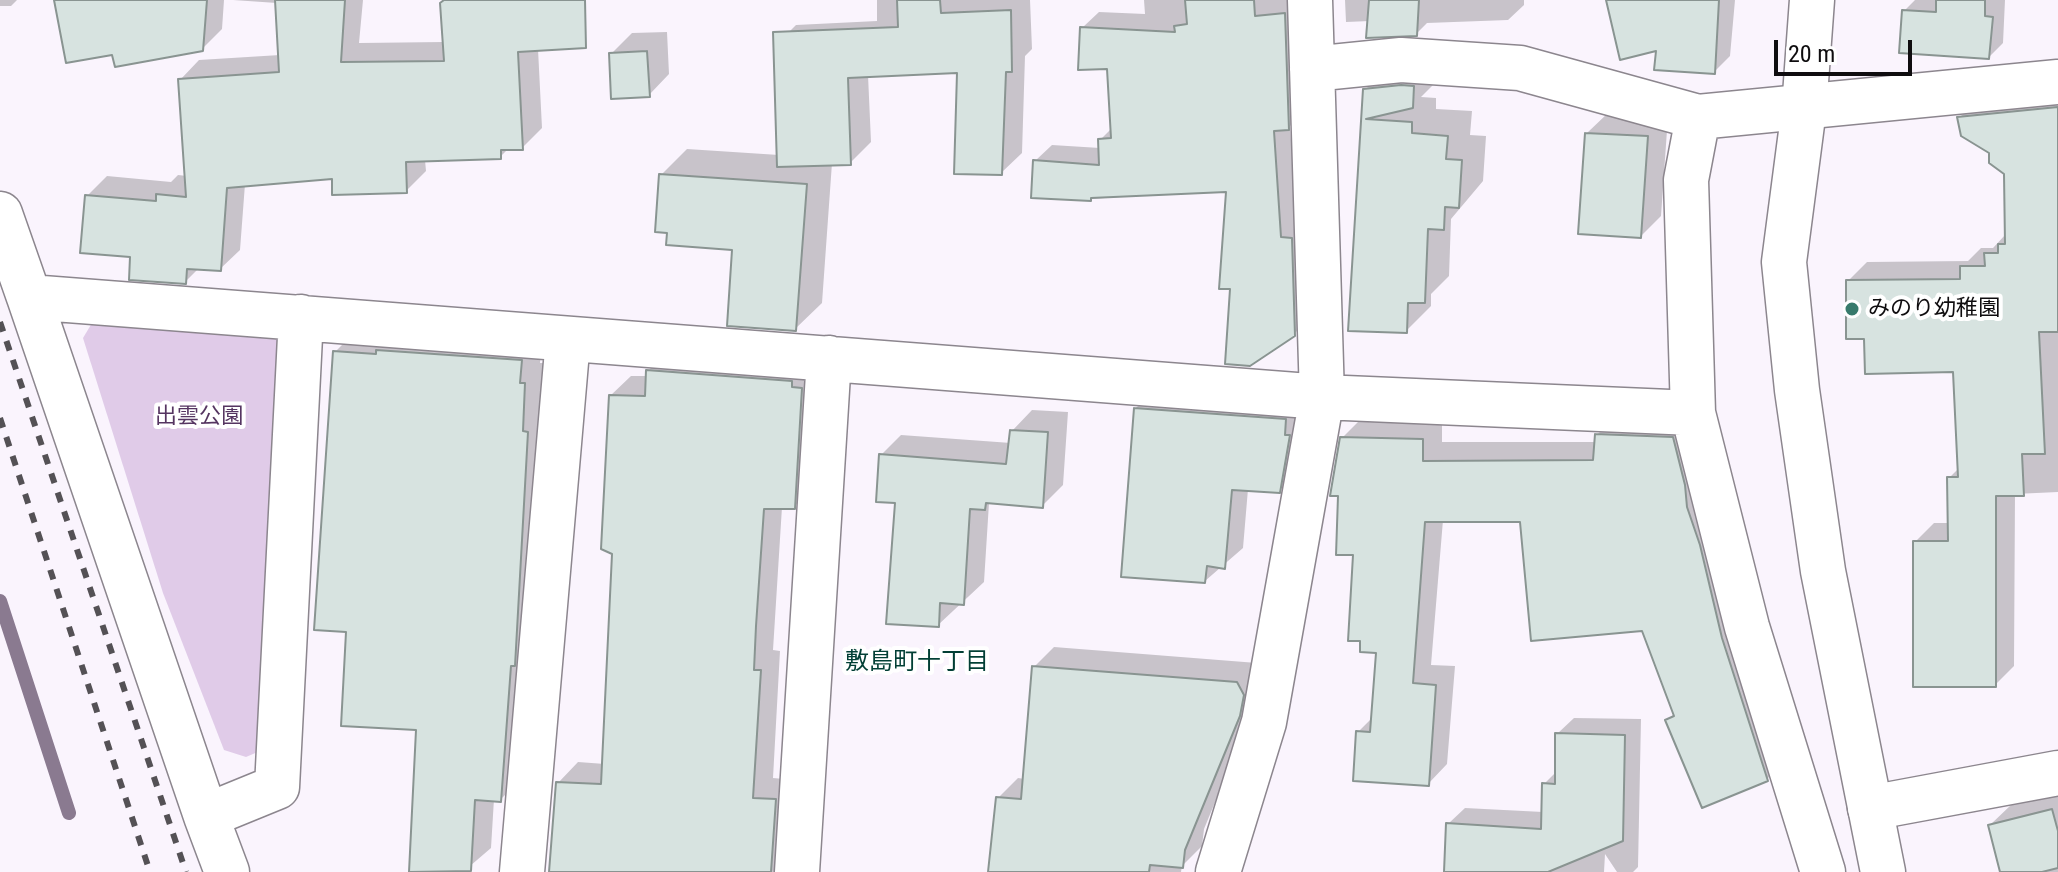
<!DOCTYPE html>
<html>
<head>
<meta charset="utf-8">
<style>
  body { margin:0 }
  #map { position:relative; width:2058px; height:872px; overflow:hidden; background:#faf4fd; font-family:"Roboto Condensed",sans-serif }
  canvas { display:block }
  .scale { position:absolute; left:1774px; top:40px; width:138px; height:36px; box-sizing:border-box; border:4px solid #0f0d0f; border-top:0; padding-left:10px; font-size:24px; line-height:28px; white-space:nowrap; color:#0f0d0f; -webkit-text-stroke:6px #fff; paint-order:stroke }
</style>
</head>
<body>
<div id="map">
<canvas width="2058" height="872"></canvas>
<div class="scale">20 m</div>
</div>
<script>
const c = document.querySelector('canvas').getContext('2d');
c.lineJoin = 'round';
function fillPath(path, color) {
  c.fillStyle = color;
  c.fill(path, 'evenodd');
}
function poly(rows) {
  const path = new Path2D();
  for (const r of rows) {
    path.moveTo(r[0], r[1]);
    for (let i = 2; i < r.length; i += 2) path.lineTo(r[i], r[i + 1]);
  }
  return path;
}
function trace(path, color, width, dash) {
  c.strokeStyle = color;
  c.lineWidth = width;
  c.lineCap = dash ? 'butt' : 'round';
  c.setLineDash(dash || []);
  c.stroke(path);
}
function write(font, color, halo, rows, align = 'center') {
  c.font = font + ' "Roboto Condensed","Noto Sans JP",sans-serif';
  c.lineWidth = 8;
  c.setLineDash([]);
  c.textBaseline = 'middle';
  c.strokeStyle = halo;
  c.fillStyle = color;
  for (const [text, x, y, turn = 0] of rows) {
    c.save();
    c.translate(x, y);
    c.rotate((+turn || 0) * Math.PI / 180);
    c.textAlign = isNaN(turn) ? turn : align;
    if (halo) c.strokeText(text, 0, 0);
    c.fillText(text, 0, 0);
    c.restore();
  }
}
fillPath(poly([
  [92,323,276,336,289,354,267,748,246,757,224,750,163,593,83,338]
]), '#e0cbe8');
fillPath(poly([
  [0,0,17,0,11,6,0,6],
  [61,0,224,0,222,29,202,49,113,53],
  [233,0,363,0,359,43,444,42,445,0,579,0,538,49,542,128,522,148,509,148,500,157,425,160,426,171,406,191,334,177,245,184,240,250,220,269,199,268,185,282,132,255,87,196,107,176,171,182,178,175,187,176,180,80,199,60,280,55,277,3],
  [877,0,1030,0,1032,49,1025,56,1022,153,1001,173,959,71,868,75,871,142,850,163,832,163,822,303,795,329,734,248,661,175,687,149,779,155,775,46,796,25,877,21],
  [1144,0,1301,0,1304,112,1290,126,1297,222,1311,317,1294,334,1232,287,1228,190,1090,199,1035,161,1052,145,1100,148,1100,140,1112,128,1109,67,1082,28,1099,12,1145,14],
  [1345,0,1524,0,1524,5,1508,20,1427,23,1416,34,1370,21,1346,22],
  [1608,0,1735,0,1730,56,1714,72,1658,49],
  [1915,0,2005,0,2003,43,1989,57,1904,11],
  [667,32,669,74,649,95,611,54,632,33],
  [1390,65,1437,81,1421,97,1436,98,1436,109,1472,111,1470,135,1486,136,1483,181,1451,219,1449,276,1431,294,1431,306,1406,331,1351,329,1365,90],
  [2058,91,2058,492,2015,494,2014,666,1995,685,1915,542,1934,523,1950,523,1949,478,1959,468,1955,370,1866,337,1848,281,1867,262,1968,261,1981,248,1993,248,2005,235,2006,173,1959,118,1978,99],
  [1608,113,1668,116,1661,216,1641,236,1587,133],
  [356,331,542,340,540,363,545,363,521,779,500,800,494,799,491,848,463,872,411,872,418,728,348,630,335,352],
  [669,350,812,361,814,487,794,507,782,507,773,650,780,651,773,778,795,780,792,872,551,872,558,783,578,762,605,764,614,552,610,396,631,376,648,376,648,371],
  [1154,390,1304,401,1297,472,1279,491,1248,489,1243,548,1205,581,1136,408],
  [1032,410,1068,412,1063,485,1042,506,989,503,984,582,938,625,881,455,901,435,1011,443,1012,431],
  [1616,415,1692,419,1787,760,1767,779,1703,806,1667,721,1675,713,1643,629,1522,520,1443,520,1431,665,1455,666,1447,764,1428,784,1358,732,1373,717,1378,651,1355,553,1342,438,1362,418,1442,421,1442,442,1596,442,1597,435],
  [1054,647,1257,663,1259,695,1204,829,1202,846,1182,866,1181,872,990,872,998,798,1018,778,1025,779,1034,667],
  [1574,718,1641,719,1638,867,1633,872,1617,872,1605,854,1604,872,1446,872,1448,824,1465,808,1543,812,1544,784,1557,771,1557,734],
  [2058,793,2058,872,2002,872,1990,825,2011,805]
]), '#0003');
trace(poly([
  [0,601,69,813]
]), '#8a7a90', 14);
const building = poly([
  [54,0,207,0,203,51,115,67,112,55,66,63,54,0],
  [275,0,345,0,341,62,444,61,440,3,444,0,585,0,586,48,518,52,523,150,501,150,501,159,406,162,407,193,332,195,332,179,227,188,221,271,187,269,186,284,129,280,130,257,80,253,85,195,156,201,156,194,186,197,178,79,279,72,275,0],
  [897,0,940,0,941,13,1011,10,1012,72,1006,72,1002,175,954,174,957,73,848,78,851,165,777,167,773,32,898,27,897,0],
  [1185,0,1254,0,1255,16,1285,13,1289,130,1274,131,1281,237,1292,238,1295,336,1250,366,1225,364,1230,289,1219,289,1226,192,1091,198,1091,201,1031,198,1033,160,1099,165,1098,139,1111,138,1107,69,1078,70,1080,27,1175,32,1174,26,1187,24,1185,0],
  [1369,0,1419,0,1417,36,1366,38,1369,0],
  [1606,0,1719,0,1715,74,1654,70,1656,51,1620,60,1606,0],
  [1936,0,1985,0,1985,16,1993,17,1989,59,1899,53,1902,10,1936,12,1936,0],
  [647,51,650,97,611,99,609,53,647,51],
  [1401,85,1414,86,1413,108,1366,119,1412,122,1412,133,1448,136,1446,159,1462,160,1459,208,1445,207,1444,230,1428,229,1425,303,1408,303,1407,333,1348,331,1363,89,1401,85],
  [2058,107,2058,332,2039,332,2045,454,2022,454,2024,496,1996,496,1996,687,1913,687,1913,541,1948,541,1947,477,1958,477,1953,372,1865,374,1864,339,1846,339,1846,280,1960,279,1960,266,1985,266,1984,253,1998,253,1998,244,2005,244,2004,174,1989,163,1989,153,1961,136,1957,117,2058,107],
  [1585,133,1648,136,1641,238,1578,234,1585,133],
  [659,174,807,184,796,331,727,326,732,250,666,245,667,233,655,232,659,174],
  [376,350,522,360,520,383,525,383,523,431,528,432,515,666,511,666,501,802,475,800,471,871,409,872,416,730,341,726,346,632,314,630,333,351,376,354,376,350],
  [646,370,792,381,792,387,802,388,795,509,764,509,756,626,754,670,761,670,753,798,776,799,771,872,549,872,556,782,601,784,612,554,601,549,609,395,645,396,646,370],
  [1134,408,1286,419,1285,435,1290,435,1280,493,1232,490,1225,569,1207,566,1205,583,1121,577,1134,408],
  [1010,430,1048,432,1043,508,986,503,985,510,970,509,964,605,940,603,939,627,886,624,895,503,876,502,879,454,1006,464,1010,430],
  [1595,434,1673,437,1685,485,1687,507,1700,545,1722,638,1768,781,1702,808,1665,720,1674,716,1642,631,1531,641,1520,522,1425,522,1413,683,1436,685,1429,786,1353,781,1356,731,1370,732,1376,653,1360,652,1360,641,1348,641,1353,555,1336,555,1338,496,1330,496,1340,437,1423,439,1423,461,1593,460,1595,434],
  [1032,666,1237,682,1244,695,1240,716,1185,850,1183,868,1150,865,1149,872,988,872,996,797,1021,799,1032,666],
  [1555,733,1625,735,1623,841,1548,872,1444,872,1446,823,1541,829,1542,783,1555,784,1555,733],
  [2052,809,2058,831,2058,868,2042,872,2000,872,1988,825,2052,809]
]);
fillPath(building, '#d7e3e0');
trace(building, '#899491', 2);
const minor = poly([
  [1312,69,1401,60,1520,68,1698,117,2058,82],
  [1698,117,1686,180,1693,413,1747,627,1823,872],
  [0,214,29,297],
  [1870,808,2058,773],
  [206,816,29,297,1322,397,1693,413],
  [227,872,206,816,277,787,301,317],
  [522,872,568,339],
  [797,872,829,358],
  [1218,872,1264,722,1322,397,1310,0]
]);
const tertiary = poly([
  [1812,0,1804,109,1784,262,1797,390,1823,571,1883,872]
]);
trace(minor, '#8c868e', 47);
trace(tertiary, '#8c868e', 47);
trace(minor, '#fff', 44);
trace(tertiary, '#fff', 44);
trace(poly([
  [0,322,186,872],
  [0,418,150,872]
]), '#545155', 6, [10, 10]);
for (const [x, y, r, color] of [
  [1852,309,8,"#377a6c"]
]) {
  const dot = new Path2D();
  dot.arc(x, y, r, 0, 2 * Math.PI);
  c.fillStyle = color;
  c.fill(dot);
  trace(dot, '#fff', 3);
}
write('22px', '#0f0d0f', '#fff', [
  ["みのり幼稚園",1868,309]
], 'left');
write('22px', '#553561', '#fff', [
  ["出雲公園",199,417]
]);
write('24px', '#023f35', '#fff', [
  ["敷島町十丁目",917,663]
]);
</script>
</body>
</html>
